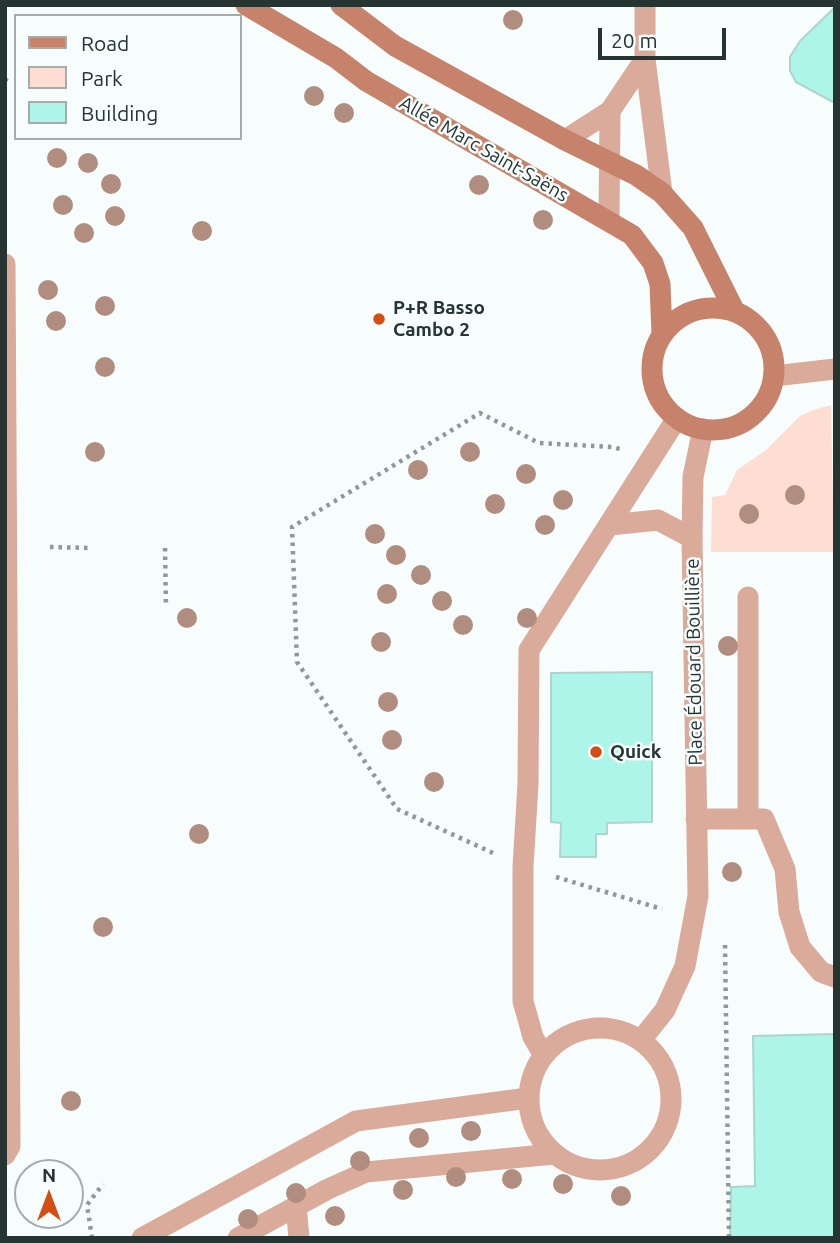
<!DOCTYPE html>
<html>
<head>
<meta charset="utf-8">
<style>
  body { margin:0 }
  #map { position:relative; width:840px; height:1243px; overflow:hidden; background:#f6fdfc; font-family:Ubuntu,sans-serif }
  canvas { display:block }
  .frame { position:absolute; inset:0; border:7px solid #263432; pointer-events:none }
  .legend { position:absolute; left:14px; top:14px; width:228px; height:126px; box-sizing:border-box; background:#f6fdfc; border:2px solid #a3adab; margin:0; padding:9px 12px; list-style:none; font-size:21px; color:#263432 }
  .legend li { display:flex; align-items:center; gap:14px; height:35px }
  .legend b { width:35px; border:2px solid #a3adab }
  .north { position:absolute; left:14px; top:1159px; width:70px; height:70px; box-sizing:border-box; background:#f6fdfc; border:2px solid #a3adab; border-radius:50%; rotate:0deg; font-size:19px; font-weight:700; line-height:28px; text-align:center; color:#263432 }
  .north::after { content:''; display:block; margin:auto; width:24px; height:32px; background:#d34d14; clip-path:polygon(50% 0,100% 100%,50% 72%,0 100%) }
  .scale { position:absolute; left:598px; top:28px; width:128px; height:32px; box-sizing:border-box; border:4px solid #263432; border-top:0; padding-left:9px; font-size:21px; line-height:24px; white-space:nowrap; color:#263432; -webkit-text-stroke:5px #f6fdfc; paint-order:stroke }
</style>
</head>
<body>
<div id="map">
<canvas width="840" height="1243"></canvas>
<div class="frame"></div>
<ul class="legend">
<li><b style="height:9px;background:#c6826b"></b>Road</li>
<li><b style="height:19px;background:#feded3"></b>Park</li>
<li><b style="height:19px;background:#adf5e9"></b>Building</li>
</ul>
<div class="north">N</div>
<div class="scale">20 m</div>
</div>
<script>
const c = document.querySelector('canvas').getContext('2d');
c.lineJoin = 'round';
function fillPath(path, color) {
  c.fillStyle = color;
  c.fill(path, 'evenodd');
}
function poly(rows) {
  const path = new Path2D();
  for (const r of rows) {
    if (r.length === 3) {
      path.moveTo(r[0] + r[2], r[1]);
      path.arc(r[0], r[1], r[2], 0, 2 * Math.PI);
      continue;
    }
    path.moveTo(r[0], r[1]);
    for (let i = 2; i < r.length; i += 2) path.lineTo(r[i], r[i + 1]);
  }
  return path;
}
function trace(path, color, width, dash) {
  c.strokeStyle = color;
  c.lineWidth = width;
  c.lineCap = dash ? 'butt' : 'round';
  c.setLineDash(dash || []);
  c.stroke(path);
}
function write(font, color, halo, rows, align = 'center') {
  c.font = font + ' Ubuntu,sans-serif';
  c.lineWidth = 5;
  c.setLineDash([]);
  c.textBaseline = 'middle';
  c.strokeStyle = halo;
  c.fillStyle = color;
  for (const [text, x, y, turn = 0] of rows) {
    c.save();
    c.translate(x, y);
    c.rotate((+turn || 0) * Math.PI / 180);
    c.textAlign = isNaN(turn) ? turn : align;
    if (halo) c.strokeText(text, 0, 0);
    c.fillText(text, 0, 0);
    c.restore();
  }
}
fillPath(poly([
  [831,405,834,552,711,552,712,497,725,495,737,470,766,450,800,416,813,410]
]), '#feded3');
const building = poly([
  [835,7,835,103,796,82,790,71,790,57,800,41,835,7],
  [652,672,652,822,607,823,607,834,596,834,596,857,560,857,561,823,551,822,551,673,652,672],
  [835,1034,835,1238,730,1238,731,1187,755,1186,753,1036,835,1034]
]);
fillPath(building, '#adf5e9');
trace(building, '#afd4cd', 2);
trace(poly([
  [5,81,8,76],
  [50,547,92,548],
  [165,548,166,607],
  [493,853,397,809,297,662,292,527,480,413,539,443,612,447,620,449],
  [556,877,662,909],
  [725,945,729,1238],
  [92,1238,87,1205,103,1184]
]), '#8f9998', 4.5, [3.5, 5]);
trace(poly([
  [5,264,10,1146,5,1155],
  [610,525,658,520,692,538],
  [748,597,748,819],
  [696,819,764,819,785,869,789,912,800,947,821,972,835,977],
  [543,1054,533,1037,523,1001,523,867,528,784,529,650,677,418],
  [296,1206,299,1238]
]), '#daab9b', 21);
trace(poly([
  [645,5,645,59],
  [565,140,610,111,645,59,662,193],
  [609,221,610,111],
  [774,376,835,369],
  [600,1099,71],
  [641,1040,665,1010,685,966,698,896,692,538,693,477,703,429],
  [142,1238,356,1121,528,1098],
  [238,1238,328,1189,366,1172,554,1154]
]), '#daab9b', 21);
trace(poly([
  [246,5,336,58,366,81,632,235,653,263,660,284,662,334],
  [341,5,395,46,565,140,636,175,662,193,693,228,735,312],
  [713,369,61]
]), '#c6826b', 21);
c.fillStyle = '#b08d7f';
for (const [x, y] of [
  [513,20],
  [314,96],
  [344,113],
  [57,158],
  [88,163],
  [111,184],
  [479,185],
  [63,205],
  [115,216],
  [543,220],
  [202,231],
  [84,233],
  [48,290],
  [105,306],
  [56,321],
  [105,367],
  [95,452],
  [470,452],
  [418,470],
  [526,474],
  [795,495],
  [563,500],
  [495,504],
  [749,514],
  [545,525],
  [375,534],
  [396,555],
  [421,575],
  [387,594],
  [442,601],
  [187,618],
  [527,618],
  [463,625],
  [381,642],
  [728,646],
  [388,702],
  [392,740],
  [434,782],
  [199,834],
  [732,872],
  [103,927],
  [71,1101],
  [471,1131],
  [419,1138],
  [360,1161],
  [456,1177],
  [512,1179],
  [563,1184],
  [403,1190],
  [296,1193],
  [621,1196],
  [335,1216],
  [248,1219]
]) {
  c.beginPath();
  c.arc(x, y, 10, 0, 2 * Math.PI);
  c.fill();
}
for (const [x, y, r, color] of [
  [379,319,7,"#d34d14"],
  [596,752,7,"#d34d14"]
]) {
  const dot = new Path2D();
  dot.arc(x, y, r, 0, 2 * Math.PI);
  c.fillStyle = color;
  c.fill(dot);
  trace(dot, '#f6fdfc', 2.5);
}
write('19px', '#263432', '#f6fdfc', [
  ["Allée Marc Saint-Saëns",484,149,30],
  ["Place Édouard Bouillière",694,662,-91]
]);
write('bold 19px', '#263432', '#f6fdfc', [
  ["P+R Basso",393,308],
  ["Cambo 2",393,330],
  ["Quick",610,752]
], 'left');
</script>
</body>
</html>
